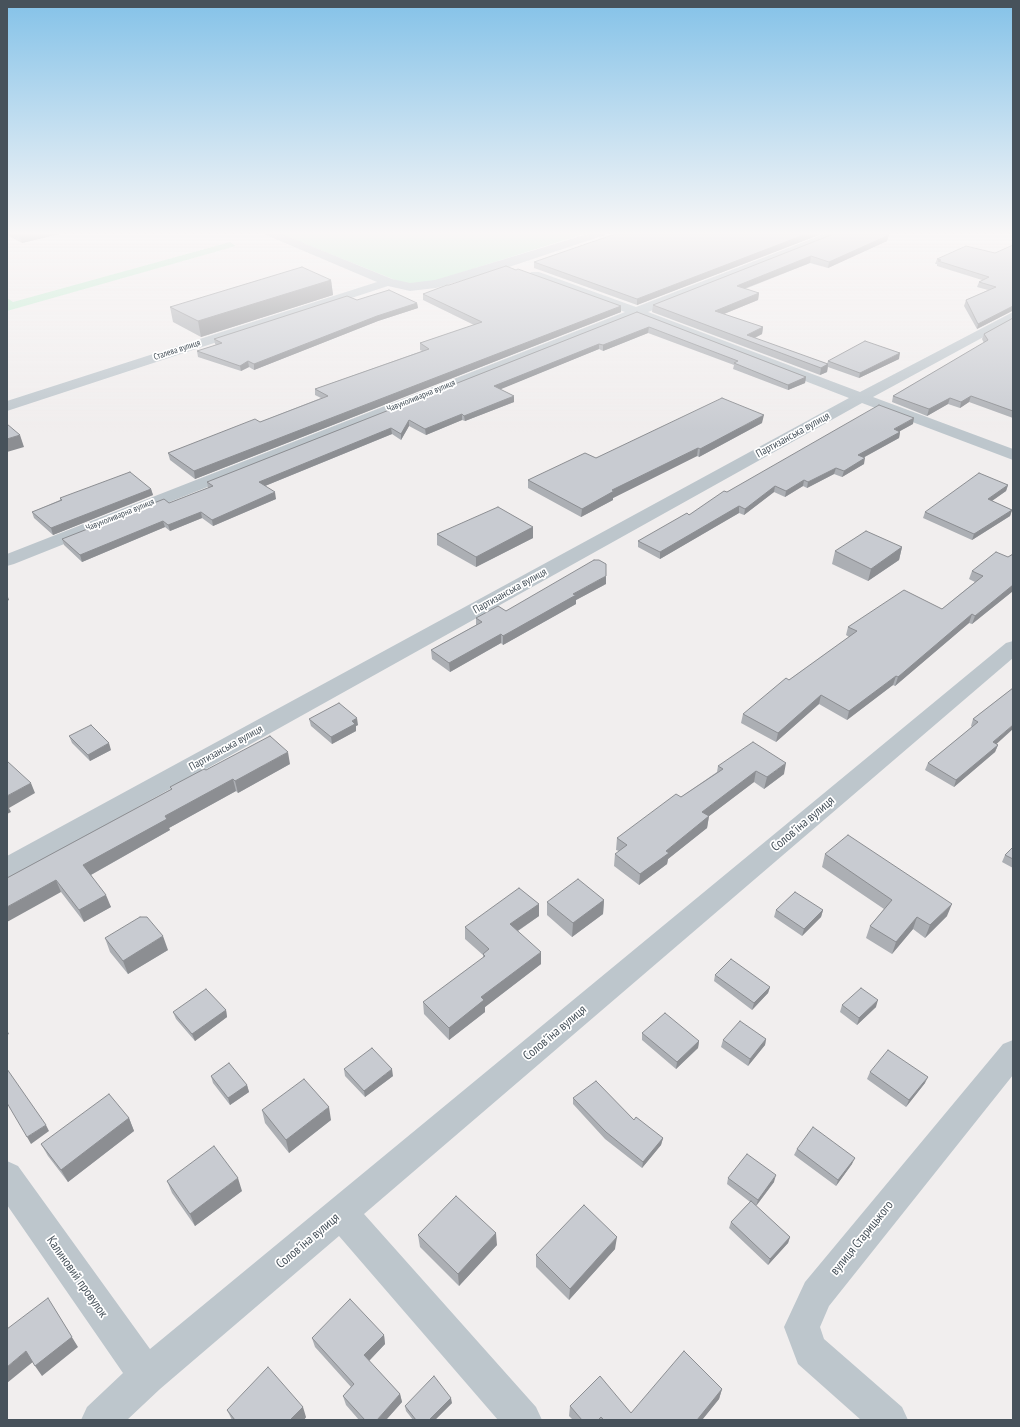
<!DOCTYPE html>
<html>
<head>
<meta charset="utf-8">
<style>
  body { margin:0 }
  #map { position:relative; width:1020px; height:1427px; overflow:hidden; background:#f1eeee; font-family:"PT Sans Narrow",sans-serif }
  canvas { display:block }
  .frame { position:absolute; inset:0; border:8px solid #47525b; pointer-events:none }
</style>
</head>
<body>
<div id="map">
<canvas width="1020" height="1427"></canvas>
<div class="frame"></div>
</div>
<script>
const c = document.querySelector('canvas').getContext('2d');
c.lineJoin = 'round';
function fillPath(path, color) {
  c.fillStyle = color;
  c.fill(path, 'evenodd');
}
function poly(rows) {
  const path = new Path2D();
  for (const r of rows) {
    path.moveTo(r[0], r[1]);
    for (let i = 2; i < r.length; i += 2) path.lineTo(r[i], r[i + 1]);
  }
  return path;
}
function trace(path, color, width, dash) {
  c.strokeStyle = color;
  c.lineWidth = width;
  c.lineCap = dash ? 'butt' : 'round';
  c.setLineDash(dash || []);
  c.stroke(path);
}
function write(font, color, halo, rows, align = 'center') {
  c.font = font + ' "PT Sans Narrow",sans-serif';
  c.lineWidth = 3.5;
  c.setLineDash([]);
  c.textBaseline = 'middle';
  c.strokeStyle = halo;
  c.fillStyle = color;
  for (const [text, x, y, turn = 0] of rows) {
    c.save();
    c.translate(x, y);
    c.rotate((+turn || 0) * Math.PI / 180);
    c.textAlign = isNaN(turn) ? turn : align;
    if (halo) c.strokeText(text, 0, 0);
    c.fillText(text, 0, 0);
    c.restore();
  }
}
fillPath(poly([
  [278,233,587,233,428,283,405,284],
  [230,242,236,246,7,311,7,298,13,302]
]), '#beeccf');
fillPath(poly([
  [264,233,279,233,392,279,410,283,435,280,591,233,607,233,605,235,509,267,436,288,410,291,388,286,7,411,7,401,377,282,266,235,264,233],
  [827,233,842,233,840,235,648,312,860,392,1013,312,1013,321,873,397,1013,449,1013,460,862,403,16,875,7,878,7,856,849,398,637,316,14,564,7,566,7,554,625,312,531,278,529,275,531,272,539,272,636,307,827,233],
  [1013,641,1013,658,364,1214,536,1407,542,1420,498,1420,339,1236,160,1389,127,1420,81,1420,87,1407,123,1373,7,1205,7,1161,18,1166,150,1349,1006,643,1013,641],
  [1013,1040,1013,1075,829,1306,820,1327,824,1339,902,1407,908,1420,861,1420,798,1364,784,1327,805,1282,1003,1044,1013,1040]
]), '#bdc6cc');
fillPath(poly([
  [7,233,63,233,22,243,7,235],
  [824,233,637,305,534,268,534,262],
  [884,234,887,241,828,268,810,263,745,289,759,293,758,300,724,314,763,327,762,334,755,338,827,364,828,361,899,359,859,378,828,367,827,372,820,375,652,312,653,305],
  [1013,245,1013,311,1012,311,977,329,964,306,966,300,988,290,977,287,979,282,982,280,937,266,937,264,935,264,937,259,995,253],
  [331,280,333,295,201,337,173,322,170,307],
  [449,285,621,306,621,312,195,479,170,460,168,453,260,422,321,398,315,395,315,389,422,351,420,350,420,343,474,325,423,300,423,294],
  [357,300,417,303,418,308,378,321,254,370,249,367,241,371,198,357,197,351,216,345,215,344,214,339],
  [637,312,806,377,805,383,788,390,733,369,734,365,648,333,603,351,599,349,500,389,514,402,465,421,462,420,426,435,409,426,401,440,392,434,265,486,276,499,213,526,202,518,170,531,165,527,82,562,64,545,62,539,169,503,208,488,207,482],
  [1013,318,1013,418,969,402,960,408,948,404,927,416,892,402,893,396,984,343,982,339,984,334],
  [762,423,699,457,697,456,613,498,613,500,581,517,528,488,528,480,596,458],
  [913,424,899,431,900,432,899,438,863,458,864,464,842,477,834,474,807,488,803,486,785,497,774,492,744,515,739,513,660,559,638,547,638,541,689,515,727,492],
  [1008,485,1006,491,992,501,1012,510,1010,516,972,540,923,518,925,512],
  [151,489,153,495,53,535,34,518,32,512,60,500,60,498],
  [533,527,533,538,476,567,437,545,437,534],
  [902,547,899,560,868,581,832,564,835,551],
  [1013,554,1013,591,972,624,969,623,895,686,893,685,847,720,819,704,776,742,741,723,743,714,789,680,849,637,846,635,848,627,942,609,975,582,969,579,972,571,1008,557],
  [606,584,576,600,576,604,503,645,501,643,450,672,432,659,431,650,476,625,476,618,506,611],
  [1013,688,996,744,998,745,995,752,954,787,925,770,928,763,972,727,971,726,973,719],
  [309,719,358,725,356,726,356,731,332,744,311,726],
  [69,736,111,750,90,761,72,743],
  [290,764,238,793,236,791,169,828,170,830,91,875,111,907,84,922,61,892,7,878,171,789,170,787,206,770],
  [718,766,784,774,764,789,754,782,709,816,707,828,668,859,667,864,639,885,614,866,615,854,619,851,616,850,617,838,681,797,717,772],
  [1013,847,1013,868,1002,862,1005,855],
  [825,854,947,916,925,938,913,929,892,954,866,938,870,926,884,909,822,867],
  [604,900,603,914,572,937,547,915,547,902],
  [539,904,539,916,518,931,541,964,485,1007,485,1012,449,1040,424,1014,423,1002,483,958,483,955,465,939,465,927],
  [776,910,823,910,821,917,802,936,774,917],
  [105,938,168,950,128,974,110,952],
  [715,975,770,987,768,993,752,1010,714,981],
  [842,1005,876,1007,857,1025,840,1012],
  [226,1010,227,1017,195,1041,176,1019,173,1012],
  [642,1033,699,1041,698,1048,676,1069,642,1040],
  [766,1039,765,1045,748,1066,721,1047,723,1040],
  [344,1069,393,1076,365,1097,345,1076],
  [870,1072,925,1083,906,1107,867,1079],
  [211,1076,247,1085,249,1092,230,1105,213,1083],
  [573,1098,634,1120,663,1138,661,1145,642,1168,605,1139,573,1104],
  [262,1110,331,1120,289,1153,265,1123],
  [129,1118,134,1131,68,1182,48,1156,41,1144],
  [797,1149,852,1164,836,1186,794,1155],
  [728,1178,774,1182,756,1206,790,1237,788,1243,768,1265,729,1228,731,1222,750,1202,727,1184],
  [167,1181,242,1191,195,1226,172,1193],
  [418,1235,497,1245,459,1286,420,1247],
  [615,1249,569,1300,536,1267,536,1255],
  [384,1335,385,1344,369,1361,400,1394,402,1402,386,1420,359,1420,346,1405,343,1396,351,1387,315,1347,312,1338],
  [722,1389,719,1399,702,1420,573,1420,569,1416,570,1406,631,1413],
  [452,1403,435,1420,413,1420,406,1411,405,1406],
  [227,1410,306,1417,304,1420,232,1420]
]), '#acafb4');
fillPath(poly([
  [19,233,63,233,22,243],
  [809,233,824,233,637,305,637,299],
  [889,235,887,241,828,268,829,262],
  [811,256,810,263,738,291,737,286,739,285],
  [331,280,333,295,201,337,198,321],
  [759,293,758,300,714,318,715,311],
  [417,303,418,308,378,321,254,370,254,364,377,316],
  [621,306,621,312,195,479,194,471],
  [1013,306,1012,311,977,329,978,324],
  [649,327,648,333,603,351,603,345],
  [763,327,762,334,748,341,747,335],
  [599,344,599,349,494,392,494,386],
  [900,353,899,359,859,378,860,373],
  [248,361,249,367,241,371,240,366],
  [828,364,827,372,820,375,821,368],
  [806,377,805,383,788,390,788,385],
  [514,396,514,402,465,421,464,416],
  [971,396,969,402,960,408,961,402],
  [950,398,948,404,927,416,929,409],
  [462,414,462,420,426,435,425,429],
  [764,415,762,423,699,457,700,449],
  [914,418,913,424,893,435,894,429],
  [409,420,409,426,401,440,401,434],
  [391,428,392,434,260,488,259,482],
  [900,432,899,438,857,461,858,455],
  [20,435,24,447,7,452,7,439],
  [698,448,697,456,613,498,613,500,581,517,582,509,612,490],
  [865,458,864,464,842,477,844,471],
  [836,468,834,474,807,488,808,482],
  [804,480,803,486,785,497,786,491],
  [1008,485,1006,491,986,505,988,499],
  [775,486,774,492,744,515,745,509],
  [151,489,153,495,53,535,51,528],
  [275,492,276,499,213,526,212,520],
  [739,506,739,513,660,559,660,552],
  [1012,510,1010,516,972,540,974,534],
  [201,512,202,518,170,531,168,525],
  [163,521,165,527,82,562,80,555],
  [533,527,533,538,476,567,476,557],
  [902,547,899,560,868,581,871,569],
  [606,576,606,584,576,600,576,604,503,645,503,636,573,594],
  [1013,585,1013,591,972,624,975,616],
  [7,594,9,600,7,601],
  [972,614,969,623,895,686,898,677],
  [501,634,501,643,450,672,449,663],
  [896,676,893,685,847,720,849,711],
  [821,695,819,704,776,742,778,733],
  [357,718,358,725,356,726,356,731,332,744,331,737,352,721],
  [1013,725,1013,729,991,749,993,742],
  [109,743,111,750,90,761,88,755],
  [998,745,995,752,954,787,956,780],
  [288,752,290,764,238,793,235,781],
  [786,763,784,774,764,789,767,777],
  [756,771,754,782,700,823,702,812],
  [233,779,236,791,169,828,170,830,87,877,83,865,165,816],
  [31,783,35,793,9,808,11,812,7,814,7,796],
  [709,816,707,828,668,859,667,864,639,885,640,874,666,851],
  [56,880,61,892,7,922,7,907],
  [106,895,111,907,84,922,79,910],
  [604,900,603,914,572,937,573,923],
  [539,904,539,916,510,936,510,924],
  [952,904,947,916,925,938,930,925],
  [823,910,821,917,802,936,804,929],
  [917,917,913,929,892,954,896,942],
  [163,936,168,950,128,974,123,961],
  [541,952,541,964,485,1007,485,1012,449,1040,449,1028,481,997],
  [770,987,768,993,752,1010,754,1003],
  [878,1000,876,1007,857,1025,859,1018],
  [226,1010,227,1017,195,1041,192,1034],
  [7,1030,9,1034,7,1035],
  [766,1039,765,1045,748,1066,750,1059],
  [699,1041,698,1048,676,1069,677,1062],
  [392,1069,393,1076,365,1097,364,1091],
  [928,1077,925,1083,906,1107,909,1100],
  [247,1085,249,1092,230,1105,228,1098],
  [329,1107,331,1120,289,1153,286,1140],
  [129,1118,134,1131,68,1182,61,1170],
  [46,1125,49,1131,31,1144,27,1137],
  [663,1138,661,1145,642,1168,643,1162],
  [855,1158,852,1164,836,1186,838,1180],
  [776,1175,774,1182,756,1206,758,1200],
  [238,1178,242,1191,195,1226,190,1214],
  [496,1233,497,1245,459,1286,458,1274],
  [617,1237,615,1249,569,1300,570,1289],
  [790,1237,788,1243,768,1265,770,1259],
  [54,1308,78,1347,42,1376,35,1366],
  [384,1335,385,1344,366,1364,364,1355],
  [26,1351,34,1361,7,1383,7,1367],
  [722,1389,719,1399,702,1420,697,1420],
  [400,1394,402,1402,386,1420,377,1420],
  [451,1398,452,1403,435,1420,429,1420],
  [303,1407,306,1417,304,1420,290,1420]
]), '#8c8e92');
const building = poly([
  [618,233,809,233,637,299,534,262,618,233],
  [836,233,881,233,889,235,829,262,811,256,739,285,737,286,759,293,715,311,763,327,747,335,828,364,821,368,653,305,836,233],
  [1013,245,1013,306,978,324,966,300,996,287,979,282,989,277,938,261,941,260,937,259,966,246,995,253,1013,245],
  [506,266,516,270,518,269,621,306,194,471,168,453,255,419,260,422,328,396,315,389,429,349,420,343,482,322,423,294,447,285,449,285,506,266],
  [302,267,331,280,198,321,170,307,302,267],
  [389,290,417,303,377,316,254,364,248,361,240,366,197,351,222,343,214,339,347,296,357,300,389,290],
  [637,312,806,377,788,385,734,363,738,361,649,327,603,345,599,344,494,386,514,396,464,416,462,414,425,429,409,420,401,434,391,428,259,482,275,492,212,520,201,512,168,525,163,521,80,555,62,539,164,499,169,503,213,486,207,482,637,312],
  [1013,318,1013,411,971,396,961,402,950,398,929,409,893,396,988,340,984,334,1013,318],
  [865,341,900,353,860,373,828,361,865,341],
  [722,398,764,415,700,449,698,448,612,490,614,491,582,509,528,480,585,453,596,458,722,398],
  [879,405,914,418,894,429,900,432,858,455,865,458,844,471,836,468,808,482,804,480,786,491,775,486,745,509,739,506,660,552,638,541,687,513,689,515,724,491,727,492,879,405],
  [7,424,20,435,7,439,7,424],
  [130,472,151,489,51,528,32,512,62,500,60,498,130,472],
  [979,473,1008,485,988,499,1012,510,974,534,925,512,979,473],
  [498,507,533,527,476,557,437,534,498,507],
  [866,531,902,547,871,569,835,551,866,531],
  [996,552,1008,557,1013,554,1013,585,975,616,972,614,898,677,896,676,849,711,821,695,778,733,743,714,786,678,789,680,857,631,848,627,904,590,942,609,983,576,972,571,996,552],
  [594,560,599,560,606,564,606,576,573,594,576,595,503,636,501,634,449,663,431,650,482,622,476,618,498,606,506,611,594,560],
  [1013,688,1013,725,993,742,998,745,956,780,928,763,978,722,973,719,1013,688],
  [339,703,357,718,352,721,355,724,331,737,309,719,339,703],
  [91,725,109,743,88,755,69,736,91,725],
  [270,736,288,752,235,781,233,779,165,816,167,819,83,865,106,895,79,910,56,880,7,907,7,878,172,789,170,787,204,769,206,770,270,736],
  [753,742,786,763,767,777,756,771,702,812,709,816,666,851,669,853,640,874,615,854,627,845,617,838,676,794,681,797,723,769,718,766,753,742],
  [7,761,31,783,7,796,7,761],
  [848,835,952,904,930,925,917,917,896,942,870,926,892,900,825,854,848,835],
  [1013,847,1013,859,1005,855,1013,847],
  [578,879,604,900,573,923,547,902,578,879],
  [519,888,539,904,510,924,541,952,481,997,484,1000,449,1028,423,1002,485,956,483,954,489,949,465,927,519,888],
  [795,892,823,910,804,929,776,910,795,892],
  [140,917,147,917,163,936,123,961,105,938,140,917],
  [731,959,770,987,754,1003,715,975,731,959],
  [861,988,878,1000,859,1018,842,1005,861,988],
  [206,989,226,1010,192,1034,173,1012,206,989],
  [665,1013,699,1041,677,1062,642,1033,665,1013],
  [740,1021,766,1039,750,1059,723,1040,740,1021],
  [372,1048,392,1069,364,1091,344,1069,372,1048],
  [888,1050,928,1077,909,1100,870,1072,888,1050],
  [229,1063,247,1085,228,1098,211,1076,229,1063],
  [7,1069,46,1125,27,1137,7,1103,7,1069],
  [304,1079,329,1107,286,1140,262,1110,304,1079],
  [596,1081,634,1120,636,1117,663,1138,643,1162,606,1132,573,1098,596,1081],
  [109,1094,129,1118,61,1170,41,1144,109,1094],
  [813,1127,855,1158,838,1180,797,1149,813,1127],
  [214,1146,238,1178,190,1214,167,1181,214,1146],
  [747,1154,776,1175,758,1200,728,1178,747,1154],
  [456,1196,496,1233,458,1274,418,1235,456,1196],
  [751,1201,790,1237,770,1259,731,1222,751,1201],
  [584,1205,617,1237,570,1289,536,1255,584,1205],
  [48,1298,72,1337,35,1366,26,1351,7,1367,7,1329,48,1298],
  [350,1299,384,1335,364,1355,400,1394,377,1420,365,1420,343,1396,354,1384,312,1338,350,1299],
  [684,1351,722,1389,697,1420,604,1420,601,1417,598,1420,582,1420,570,1406,600,1376,631,1413,684,1351],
  [268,1367,303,1407,290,1420,235,1420,227,1410,268,1367],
  [434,1376,451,1398,429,1420,416,1420,405,1406,434,1376]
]);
fillPath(building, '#c8cbd1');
trace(building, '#8c8e92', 1);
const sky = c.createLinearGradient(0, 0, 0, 432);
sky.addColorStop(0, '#84c2e8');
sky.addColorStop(0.54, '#f9f7f7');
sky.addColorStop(1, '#f9f7f700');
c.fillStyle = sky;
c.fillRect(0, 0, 1020, 432);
write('9px', '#47525b', '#fff', [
  ["Сталева вулиця",177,350,-18],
  ["Чавуноливарна вулиця",421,396,-22],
  ["Чавуноливарна вулиця",120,515,-22]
]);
write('11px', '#47525b', '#fff', [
  ["Партизанська вулиця",793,435,-29],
  ["Партизанська вулиця",510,591,-29],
  ["Партизанська вулиця",226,748,-29]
]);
write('13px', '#47525b', '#fff', [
  ["Соловʼїна вулиця",803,824,-40],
  ["Соловʼїна вулиця",555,1033,-40],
  ["вулиця Старицького",862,1238,-51],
  ["Соловʼїна вулиця",308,1241,-40],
  ["Калиновий провулок",77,1277,55]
]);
</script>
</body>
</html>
